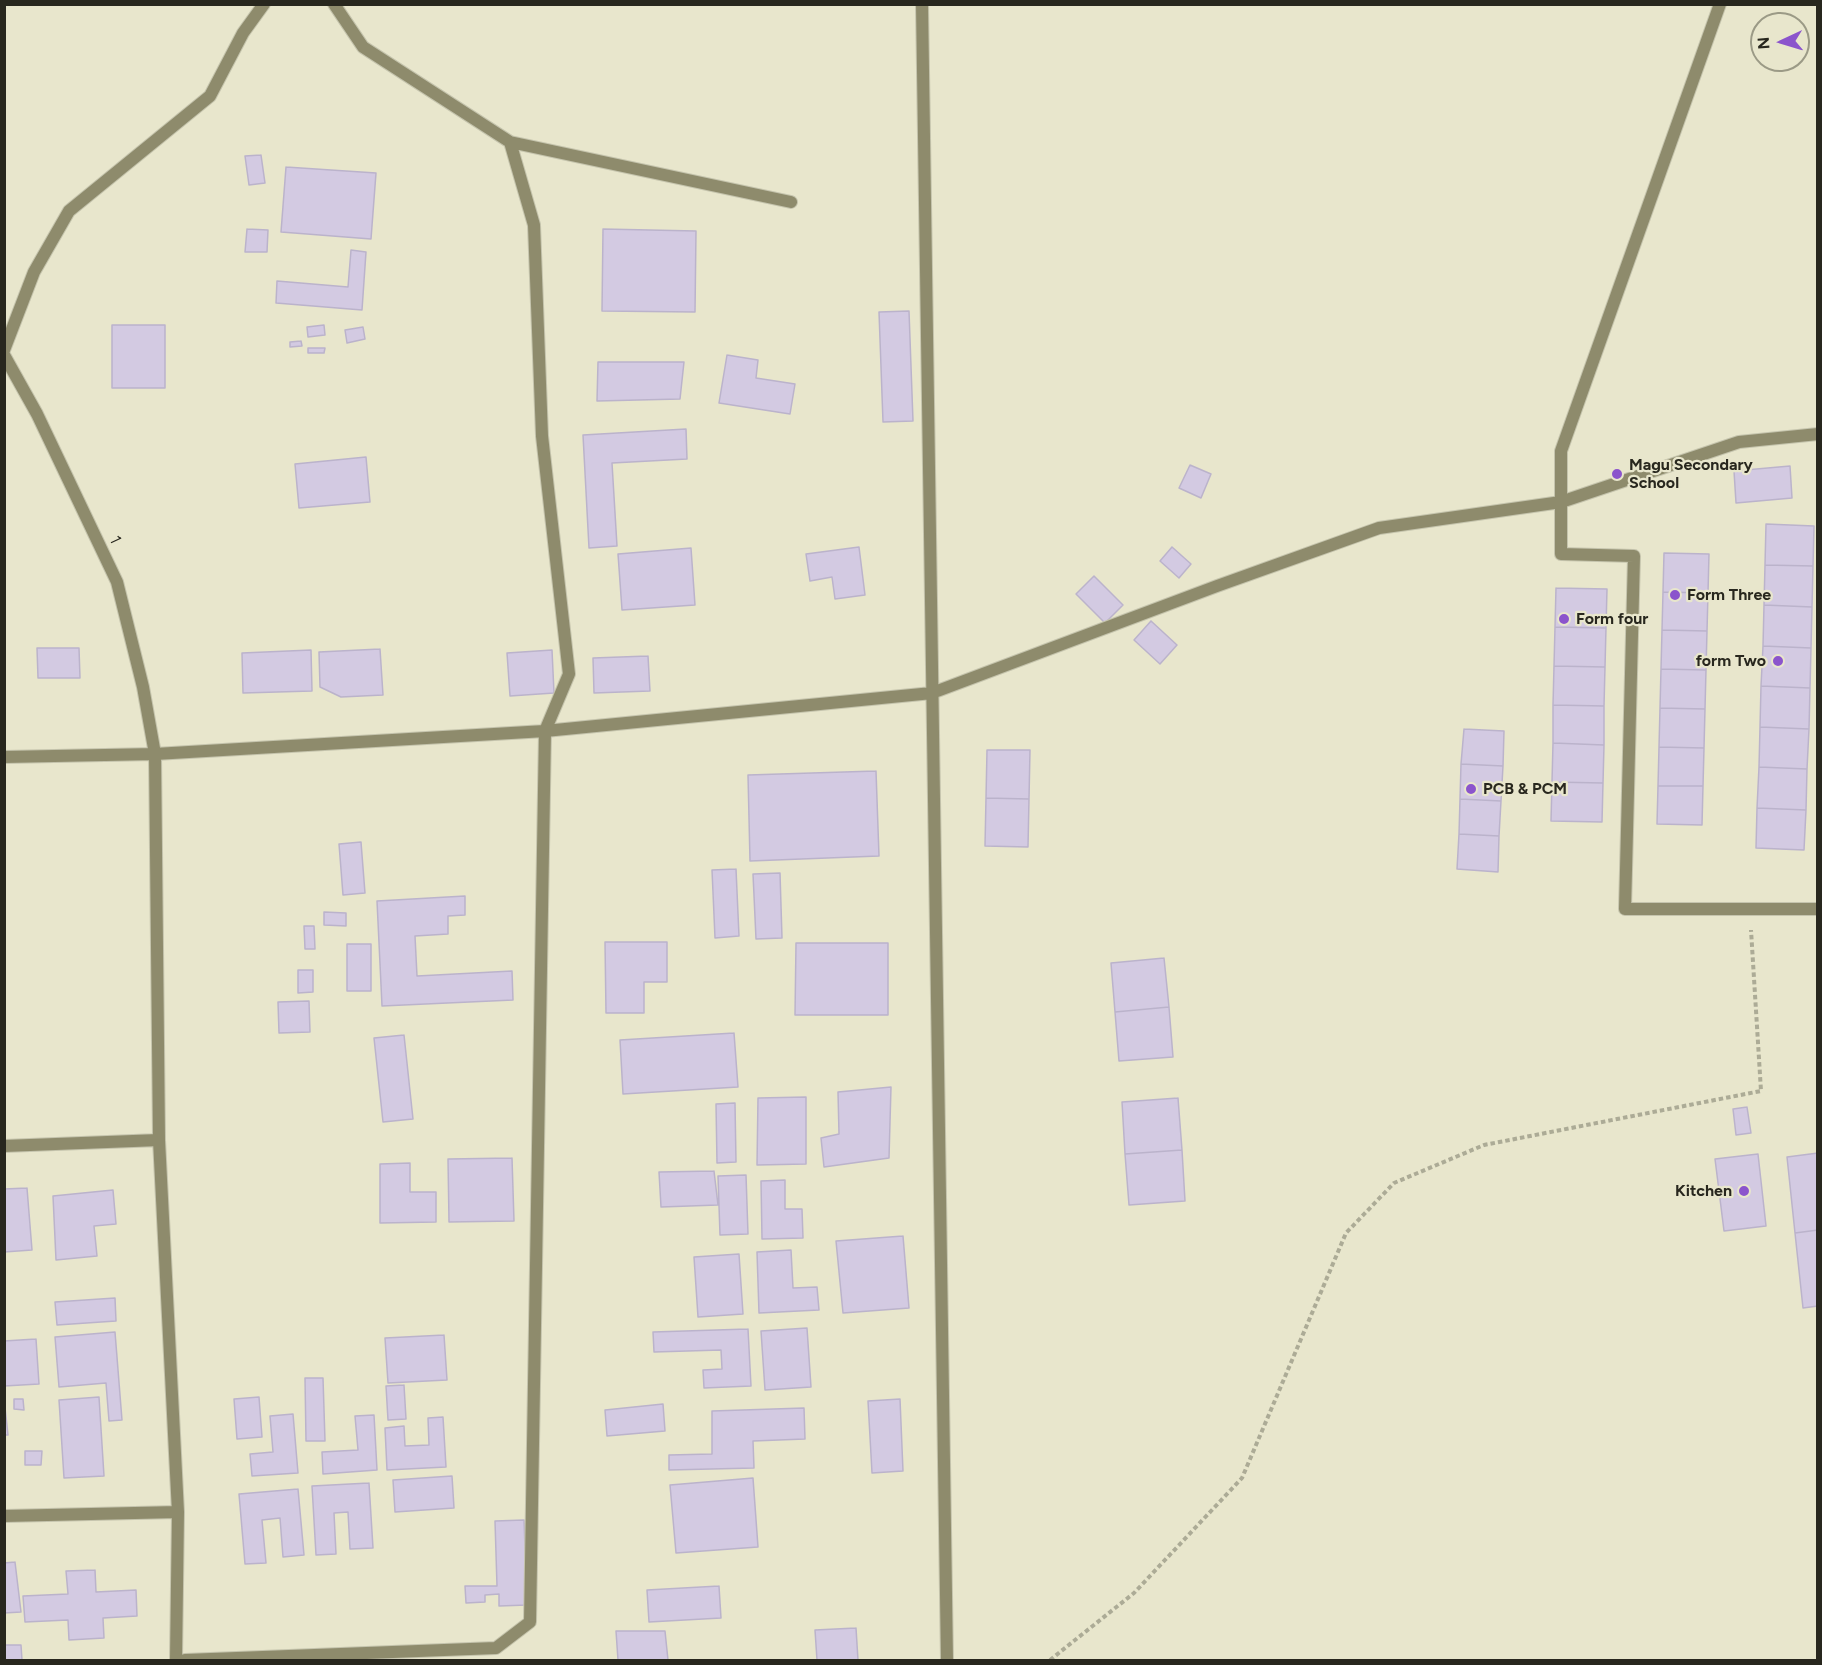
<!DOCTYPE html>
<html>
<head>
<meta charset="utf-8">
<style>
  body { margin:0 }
  #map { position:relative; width:1822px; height:1665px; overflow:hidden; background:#e8e6cc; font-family:Figtree,sans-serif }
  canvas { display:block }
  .frame { position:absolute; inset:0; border:6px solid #28271e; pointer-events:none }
  .north { position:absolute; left:1750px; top:12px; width:60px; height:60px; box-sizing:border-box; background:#e8e6cc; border:2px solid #9b9a86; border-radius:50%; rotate:266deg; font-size:16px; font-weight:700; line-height:24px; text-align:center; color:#28271e }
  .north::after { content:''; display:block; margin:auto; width:21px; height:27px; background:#8b54cc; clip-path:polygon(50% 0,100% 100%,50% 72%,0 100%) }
</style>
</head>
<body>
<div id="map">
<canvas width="1822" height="1665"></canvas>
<div class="frame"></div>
<div class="north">N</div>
</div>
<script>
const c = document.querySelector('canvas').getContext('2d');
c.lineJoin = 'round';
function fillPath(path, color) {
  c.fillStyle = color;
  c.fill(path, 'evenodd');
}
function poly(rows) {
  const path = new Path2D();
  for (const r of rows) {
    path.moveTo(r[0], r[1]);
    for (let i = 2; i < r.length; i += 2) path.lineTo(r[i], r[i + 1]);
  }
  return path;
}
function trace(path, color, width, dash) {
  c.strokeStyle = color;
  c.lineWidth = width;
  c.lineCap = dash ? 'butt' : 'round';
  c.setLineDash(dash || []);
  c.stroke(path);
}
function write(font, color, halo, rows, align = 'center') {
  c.font = font + ' Figtree,sans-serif';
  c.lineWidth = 4.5;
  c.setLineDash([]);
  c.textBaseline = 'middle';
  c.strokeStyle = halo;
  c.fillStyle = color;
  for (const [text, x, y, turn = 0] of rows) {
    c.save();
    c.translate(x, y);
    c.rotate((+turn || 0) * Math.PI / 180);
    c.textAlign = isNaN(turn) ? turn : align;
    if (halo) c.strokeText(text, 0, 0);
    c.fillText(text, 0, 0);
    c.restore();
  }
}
const building = poly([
  [261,155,265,183,249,185,245,156,261,155],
  [286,167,376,173,371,239,281,232,286,167],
  [247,229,268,230,267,252,245,252,247,229],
  [603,229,696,231,695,312,602,311,603,229],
  [351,250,366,252,362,310,276,303,277,281,348,287,351,250],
  [909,311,913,421,883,422,879,312,909,311],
  [112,325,165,325,165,388,112,388,112,325],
  [324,325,325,335,308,337,307,327,324,325],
  [363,327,365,339,347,343,345,330,363,327],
  [301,341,302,346,290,347,290,342,301,341],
  [308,348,325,348,324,353,308,353,308,348],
  [727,355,758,360,756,378,795,384,790,414,719,403,727,355],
  [598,362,684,362,680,399,597,401,598,362],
  [686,429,687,459,612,463,617,546,589,548,583,435,686,429],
  [366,457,370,502,299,508,295,464,366,457],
  [1190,465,1211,474,1201,498,1179,488,1190,465],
  [1790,466,1792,498,1736,503,1734,471,1790,466],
  [1766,524,1814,526,1813,566,1765,565,1766,524],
  [859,547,865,595,835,599,832,577,810,581,806,554,859,547],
  [1172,547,1191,564,1179,578,1160,561,1172,547],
  [691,548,695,605,622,610,618,554,691,548],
  [1664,553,1709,554,1708,593,1663,592,1664,553],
  [1765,565,1813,566,1812,607,1764,605,1765,565],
  [1094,576,1123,605,1105,623,1076,594,1094,576],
  [1556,588,1607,589,1606,628,1555,627,1556,588],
  [1663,592,1708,593,1707,631,1662,630,1663,592],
  [1764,605,1812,607,1811,648,1763,646,1764,605],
  [1151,621,1177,645,1160,664,1134,640,1151,621],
  [1555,627,1606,628,1605,667,1554,666,1555,627],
  [1662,630,1707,631,1706,670,1661,669,1662,630],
  [1763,646,1811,648,1810,688,1761,686,1763,646],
  [37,648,79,648,80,678,38,678,37,648],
  [380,649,383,695,341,697,320,687,319,652,380,649],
  [311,650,312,691,243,693,242,653,311,650],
  [552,650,554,693,510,696,507,653,552,650],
  [648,656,650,691,594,693,593,658,648,656],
  [1554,666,1605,667,1604,706,1553,705,1554,666],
  [1661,669,1706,670,1705,709,1660,708,1661,669],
  [1761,686,1810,688,1809,729,1760,727,1761,686],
  [1553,705,1604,706,1604,745,1553,743,1553,705],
  [1660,708,1705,709,1704,748,1659,747,1660,708],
  [1760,727,1809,729,1807,769,1759,767,1760,727],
  [1464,729,1504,731,1503,766,1461,764,1464,729],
  [1553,743,1604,745,1603,783,1552,782,1553,743],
  [1659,747,1704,748,1703,786,1658,786,1659,747],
  [987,750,1030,750,1029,799,986,798,987,750],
  [1461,764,1503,766,1501,801,1460,799,1461,764],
  [1759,767,1807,769,1806,810,1757,808,1759,767],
  [876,771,879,856,750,861,748,775,876,771],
  [1552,782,1603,783,1602,822,1551,821,1552,782],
  [1658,786,1703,786,1702,825,1657,824,1658,786],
  [986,798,1029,799,1028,847,985,846,986,798],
  [1460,799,1501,801,1499,836,1459,834,1460,799],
  [1757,808,1806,810,1804,850,1756,848,1757,808],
  [1459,834,1499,836,1498,872,1457,869,1459,834],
  [361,842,365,893,343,895,339,844,361,842],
  [736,869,739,936,715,938,712,870,736,869],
  [780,873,782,938,756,939,753,874,780,873],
  [465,896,465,915,448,916,448,934,415,936,417,976,512,971,513,1000,382,1006,377,901,465,896],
  [324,912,346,913,346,926,324,925,324,912],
  [304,926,314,926,315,949,305,949,304,926],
  [605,942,667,942,667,982,644,982,644,1013,606,1013,605,942],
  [796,943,888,943,888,1015,795,1015,796,943],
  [347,944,371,944,371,991,347,991,347,944],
  [1164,958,1169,1007,1115,1012,1111,963,1164,958],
  [298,970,313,970,313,992,298,993,298,970],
  [309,1001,310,1032,279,1033,278,1002,309,1001],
  [1169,1007,1173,1057,1119,1061,1115,1012,1169,1007],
  [734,1033,738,1087,623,1094,620,1040,734,1033],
  [404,1035,413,1119,383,1122,374,1038,404,1035],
  [891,1087,889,1158,824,1167,821,1138,839,1134,838,1092,891,1087],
  [806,1097,806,1164,757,1165,758,1098,806,1097],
  [1178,1098,1182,1150,1125,1154,1122,1102,1178,1098],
  [735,1103,736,1162,717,1163,716,1104,735,1103],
  [1747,1107,1751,1133,1736,1135,1733,1109,1747,1107],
  [1182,1150,1185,1201,1129,1205,1125,1154,1182,1150],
  [1818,1153,1818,1230,1795,1233,1787,1157,1818,1153],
  [1758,1154,1766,1226,1724,1231,1715,1159,1758,1154],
  [512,1158,514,1221,449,1222,448,1159,512,1158],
  [410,1163,410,1192,436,1192,436,1222,380,1223,380,1164,410,1163],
  [714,1171,718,1205,661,1207,659,1172,714,1171],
  [746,1175,748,1234,720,1235,718,1176,746,1175],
  [785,1180,785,1209,802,1209,803,1238,762,1239,761,1181,785,1180],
  [27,1188,32,1250,4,1252,4,1189,27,1188],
  [113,1190,116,1224,94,1226,97,1256,56,1260,53,1196,113,1190],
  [1818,1230,1818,1306,1803,1308,1795,1233,1818,1230],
  [903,1236,909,1308,843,1313,836,1241,903,1236],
  [791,1250,793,1288,817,1287,819,1310,759,1313,757,1252,791,1250],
  [739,1254,743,1314,698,1317,694,1257,739,1254],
  [115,1298,116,1321,57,1325,55,1302,115,1298],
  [807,1328,811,1387,765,1390,761,1331,807,1328],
  [748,1329,751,1386,704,1388,703,1370,722,1369,721,1350,654,1352,653,1332,748,1329],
  [115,1332,122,1420,109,1421,106,1383,59,1387,55,1337,115,1332],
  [444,1335,447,1380,388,1383,385,1338,444,1335],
  [36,1339,39,1384,4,1386,4,1341,36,1339],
  [305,1378,323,1378,325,1441,306,1441,305,1378],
  [404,1385,406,1419,388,1420,386,1386,404,1385],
  [99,1397,104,1476,64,1478,59,1400,99,1397],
  [259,1397,262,1437,237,1439,234,1399,259,1397],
  [4,1398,8,1435,4,1435,4,1398],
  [14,1399,23,1399,24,1410,14,1409,14,1399],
  [900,1399,903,1471,872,1473,868,1401,900,1399],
  [663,1404,665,1431,607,1436,605,1410,663,1404],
  [804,1408,805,1439,753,1441,754,1468,669,1470,669,1455,712,1454,712,1411,804,1408],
  [293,1414,298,1473,252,1476,250,1454,273,1452,270,1416,293,1414],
  [374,1415,377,1470,323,1474,322,1452,358,1450,355,1416,374,1415],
  [443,1417,446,1467,387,1470,385,1428,404,1426,405,1446,429,1445,428,1418,443,1417],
  [25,1451,42,1451,41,1465,25,1465,25,1451],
  [452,1476,454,1508,395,1512,393,1480,452,1476],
  [753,1478,758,1547,676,1553,670,1485,753,1478],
  [369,1483,373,1548,350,1549,348,1512,334,1513,336,1554,316,1555,312,1486,369,1483],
  [298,1489,304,1555,283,1557,280,1518,262,1520,266,1563,245,1564,239,1494,298,1489],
  [524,1520,527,1605,499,1606,499,1594,485,1595,485,1602,466,1603,465,1586,497,1586,495,1521,524,1520],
  [15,1562,21,1612,4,1613,4,1563,15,1562],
  [95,1570,96,1592,136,1590,137,1616,103,1618,104,1638,69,1640,68,1620,25,1622,23,1596,68,1594,66,1571,95,1570],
  [719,1586,721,1618,649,1622,647,1590,719,1586],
  [856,1628,858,1660,817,1660,815,1630,856,1628],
  [616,1631,665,1631,668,1660,618,1660,616,1631],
  [4,1645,21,1645,22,1660,4,1660,4,1645]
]);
fillPath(building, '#d3cae2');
trace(building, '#bbb3cb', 1.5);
const street = poly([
  [922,4,947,1660],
  [1720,4,1561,451,1561,554,1634,556,1625,909,1818,909],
  [510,142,791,202],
  [4,350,34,272,69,211,210,96,243,33,264,4],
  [4,355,37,414,117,582,143,687,155,754,159,1140,178,1512,176,1660],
  [4,757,155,754,545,731,932,693,1217,586,1379,528,1561,502,1739,442,1818,434],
  [4,1146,159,1140],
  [4,1516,178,1512],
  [185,1660,496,1648,530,1622,545,731,569,674,542,436,534,225,510,142,363,47,334,4]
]);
trace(street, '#c5c4ad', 14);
trace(poly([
  [1050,1660,1134,1593,1242,1478,1346,1233,1394,1183,1484,1145,1761,1091,1751,930]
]), '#acab96', 4, [4.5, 3]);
trace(street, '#8e8b6c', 12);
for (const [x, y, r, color] of [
  [1617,474,6,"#8b54cc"],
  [1675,595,6,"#8b54cc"],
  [1564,619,6,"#8b54cc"],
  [1778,661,6,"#8b54cc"],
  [1471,789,6,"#8b54cc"],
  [1744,1191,6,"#8b54cc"]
]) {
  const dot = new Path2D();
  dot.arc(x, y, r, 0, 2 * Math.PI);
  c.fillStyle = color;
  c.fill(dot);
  trace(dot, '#e8e6cc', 2);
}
write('bold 16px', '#28271e', '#e8e6cc', [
  ["Magu Secondary",1629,465],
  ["School",1629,483],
  ["Form Three",1687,595],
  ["Form four",1576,619],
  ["form Two",1766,661,"right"],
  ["PCB & PCM",1483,789],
  ["Kitchen",1732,1191,"right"]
], 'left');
write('16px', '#28271e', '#e8e6cc', [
  ["1",115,540,65]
]);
</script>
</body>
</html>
